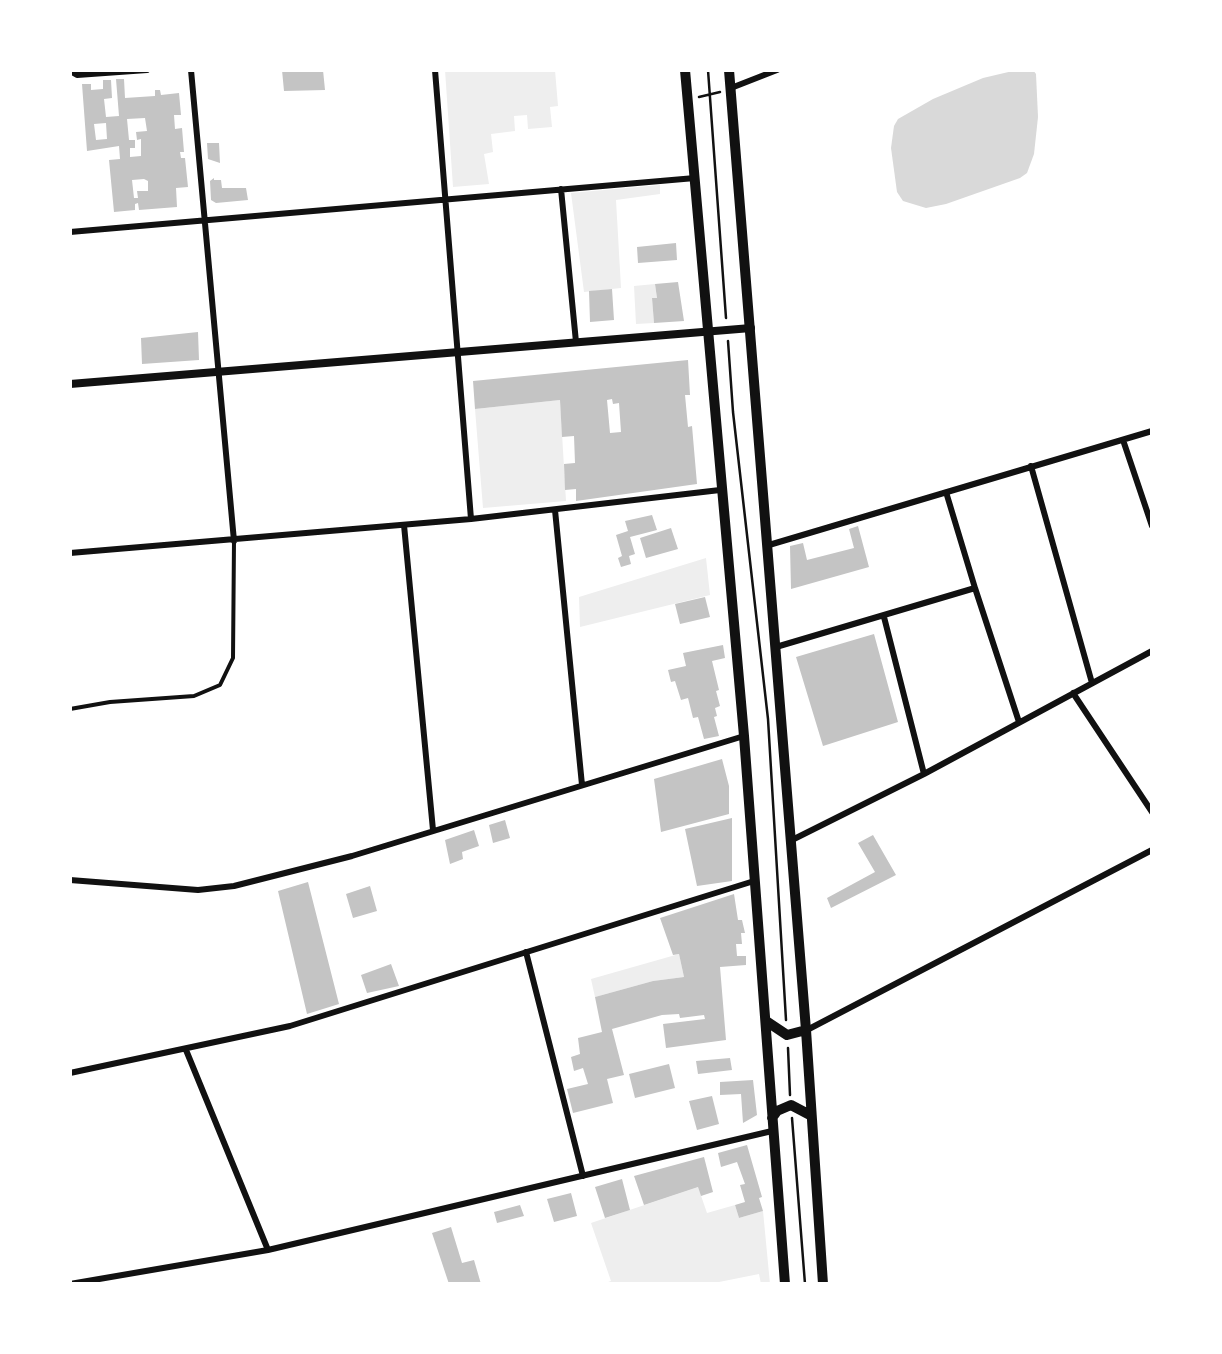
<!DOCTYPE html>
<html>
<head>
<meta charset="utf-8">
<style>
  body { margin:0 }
  #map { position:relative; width:1222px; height:1354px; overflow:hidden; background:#fff; font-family:Helvetica,sans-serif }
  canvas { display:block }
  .frame { position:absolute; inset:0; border:72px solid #fff; pointer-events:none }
</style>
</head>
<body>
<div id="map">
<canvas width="1222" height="1354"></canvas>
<div class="frame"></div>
</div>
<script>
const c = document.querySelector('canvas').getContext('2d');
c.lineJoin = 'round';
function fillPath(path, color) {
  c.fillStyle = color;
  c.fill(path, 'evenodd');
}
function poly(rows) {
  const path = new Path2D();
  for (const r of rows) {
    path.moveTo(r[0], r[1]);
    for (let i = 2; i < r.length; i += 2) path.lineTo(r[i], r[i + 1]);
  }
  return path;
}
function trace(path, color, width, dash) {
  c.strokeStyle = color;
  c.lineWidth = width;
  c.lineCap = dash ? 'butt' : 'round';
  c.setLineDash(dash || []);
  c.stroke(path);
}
fillPath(poly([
  [445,70,555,70,558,106,550,107,552,127,528,129,527,115,514,116,515,131,491,134,493,152,484,154,489,184,453,187],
  [660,185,660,194,616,200,621,288,584,292,571,193],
  [655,284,657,298,652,298,654,323,636,324,634,286],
  [560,400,566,501,483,508,475,409],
  [706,558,710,595,580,627,579,597],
  [679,954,684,977,653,981,595,997,591,979],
  [698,1187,707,1213,735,1205,739,1218,763,1211,770,1284,761,1284,759,1274,709,1284,602,1284,611,1281,591,1223]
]), '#eee');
fillPath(poly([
  [1017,70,1033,70,1036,74,1038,117,1034,154,1027,173,1020,178,946,204,926,208,903,201,897,192,891,148,894,126,898,119,933,99,983,78]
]), '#d9d9d9');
fillPath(poly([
  [282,70,323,70,325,90,284,91],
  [116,79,124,79,125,98,155,96,155,90,160,90,161,95,179,93,181,115,174,115,175,129,182,128,184,152,180,152,181,158,185,158,188,187,176,188,177,207,139,210,138,203,135,204,135,210,114,212,109,160,120,159,119,146,87,151,82,84,91,84,91,90,103,89,103,80,111,80,112,98,104,99,106,117,119,116],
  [145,118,147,131,136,132,137,140,141,139,141,156,130,157,130,148,135,148,135,140,129,140,127,119],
  [106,123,107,139,96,140,94,124],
  [144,179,148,181,148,191,165,191,137,191,138,198,134,198,132,180],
  [207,143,219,143,220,163,208,159],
  [214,178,214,180,221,180,222,188,246,188,248,200,216,203,211,200,210,181],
  [676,243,677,260,638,263,637,247],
  [678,282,684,321,654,323,652,298,657,298,655,284],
  [612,289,614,320,590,322,589,291],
  [198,332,199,360,142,364,141,338],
  [688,360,690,395,685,395,688,427,692,426,697,484,576,501,576,489,565,490,564,464,575,463,574,436,562,437,560,400,475,409,473,381],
  [612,399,613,404,619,403,621,432,610,433,607,400],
  [652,515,657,530,630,537,635,554,629,556,631,564,621,567,618,558,622,556,616,535,628,531,625,521],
  [858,526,869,567,791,589,790,546,803,543,807,560,854,548,849,529],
  [671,528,678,549,646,558,640,538],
  [705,597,710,617,680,624,675,604],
  [874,634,898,722,823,746,796,657],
  [723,645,725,658,712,661,719,690,716,691,720,706,715,708,717,716,714,717,719,736,704,739,698,717,693,718,688,698,681,700,675,681,671,682,668,670,686,666,683,653],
  [722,759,729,786,729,814,661,832,654,779],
  [732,818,732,881,697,886,685,829],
  [505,820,510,838,493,843,489,825],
  [474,830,479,846,462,852,463,859,450,864,445,840],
  [873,835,896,875,831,908,827,898,875,872,858,843],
  [308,882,339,1004,307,1014,278,891],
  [370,886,377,911,353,918,346,894],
  [734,894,738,920,742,920,745,933,741,933,742,944,736,944,737,956,746,956,746,965,720,967,726,1040,666,1048,663,1024,705,1019,704,1015,680,1018,679,1014,662,1015,612,1029,624,1075,607,1079,613,1103,573,1113,567,1089,588,1084,583,1068,574,1071,571,1057,580,1054,578,1038,602,1032,595,997,653,981,684,977,679,954,673,955,660,918],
  [391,964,399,986,367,993,361,975],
  [730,1058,732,1070,698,1074,696,1061],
  [669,1064,675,1088,635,1098,629,1074],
  [753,1080,757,1115,743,1123,741,1094,720,1095,720,1082],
  [712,1096,719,1124,697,1130,689,1101],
  [747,1145,762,1197,759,1198,763,1211,739,1218,735,1205,745,1202,740,1185,745,1184,737,1162,721,1167,718,1153],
  [704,1157,713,1192,701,1196,698,1187,644,1205,634,1176],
  [622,1179,630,1210,605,1218,595,1187],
  [571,1193,577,1216,554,1222,547,1199],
  [520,1205,524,1216,497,1223,494,1212],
  [451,1227,462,1263,474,1260,481,1284,449,1284,432,1233]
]), '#c4c4c4');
trace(poly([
  [708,70,726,318],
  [699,97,720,92],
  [728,341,733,412,768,719,786,1020],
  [788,1048,790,1095],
  [792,1118,805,1284]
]), '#111', 2.5);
trace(poly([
  [70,709,110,702,194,696,220,685,233,658,234,541]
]), '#111', 4);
trace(poly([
  [191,70,234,541],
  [435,70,471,519],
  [70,71,77,75,147,70],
  [731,88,777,70],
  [561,189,576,342],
  [70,232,695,178],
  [1123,440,1152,526],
  [1031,466,1092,683],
  [946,492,975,588],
  [555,510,582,785],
  [404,525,433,830],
  [769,545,1152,431],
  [70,553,471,519,720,490],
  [884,617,924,774],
  [776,647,975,588,1019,722],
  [1073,693,1152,812],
  [792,840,924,774,1152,651],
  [70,880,198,890,234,886,352,856,744,736],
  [526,952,583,1176],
  [807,1030,1152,850],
  [186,1050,268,1250],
  [70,1073,290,1026,754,881],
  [70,1284,268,1250,772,1131]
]), '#111', 6);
trace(poly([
  [70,384,751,328]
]), '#111', 8);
trace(poly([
  [685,70,744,736,785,1284],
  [729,70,806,1030,823,1284],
  [766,1021,787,1035,806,1030],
  [772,1118,777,1111,791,1105,810,1115]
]), '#111', 10);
</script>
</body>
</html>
